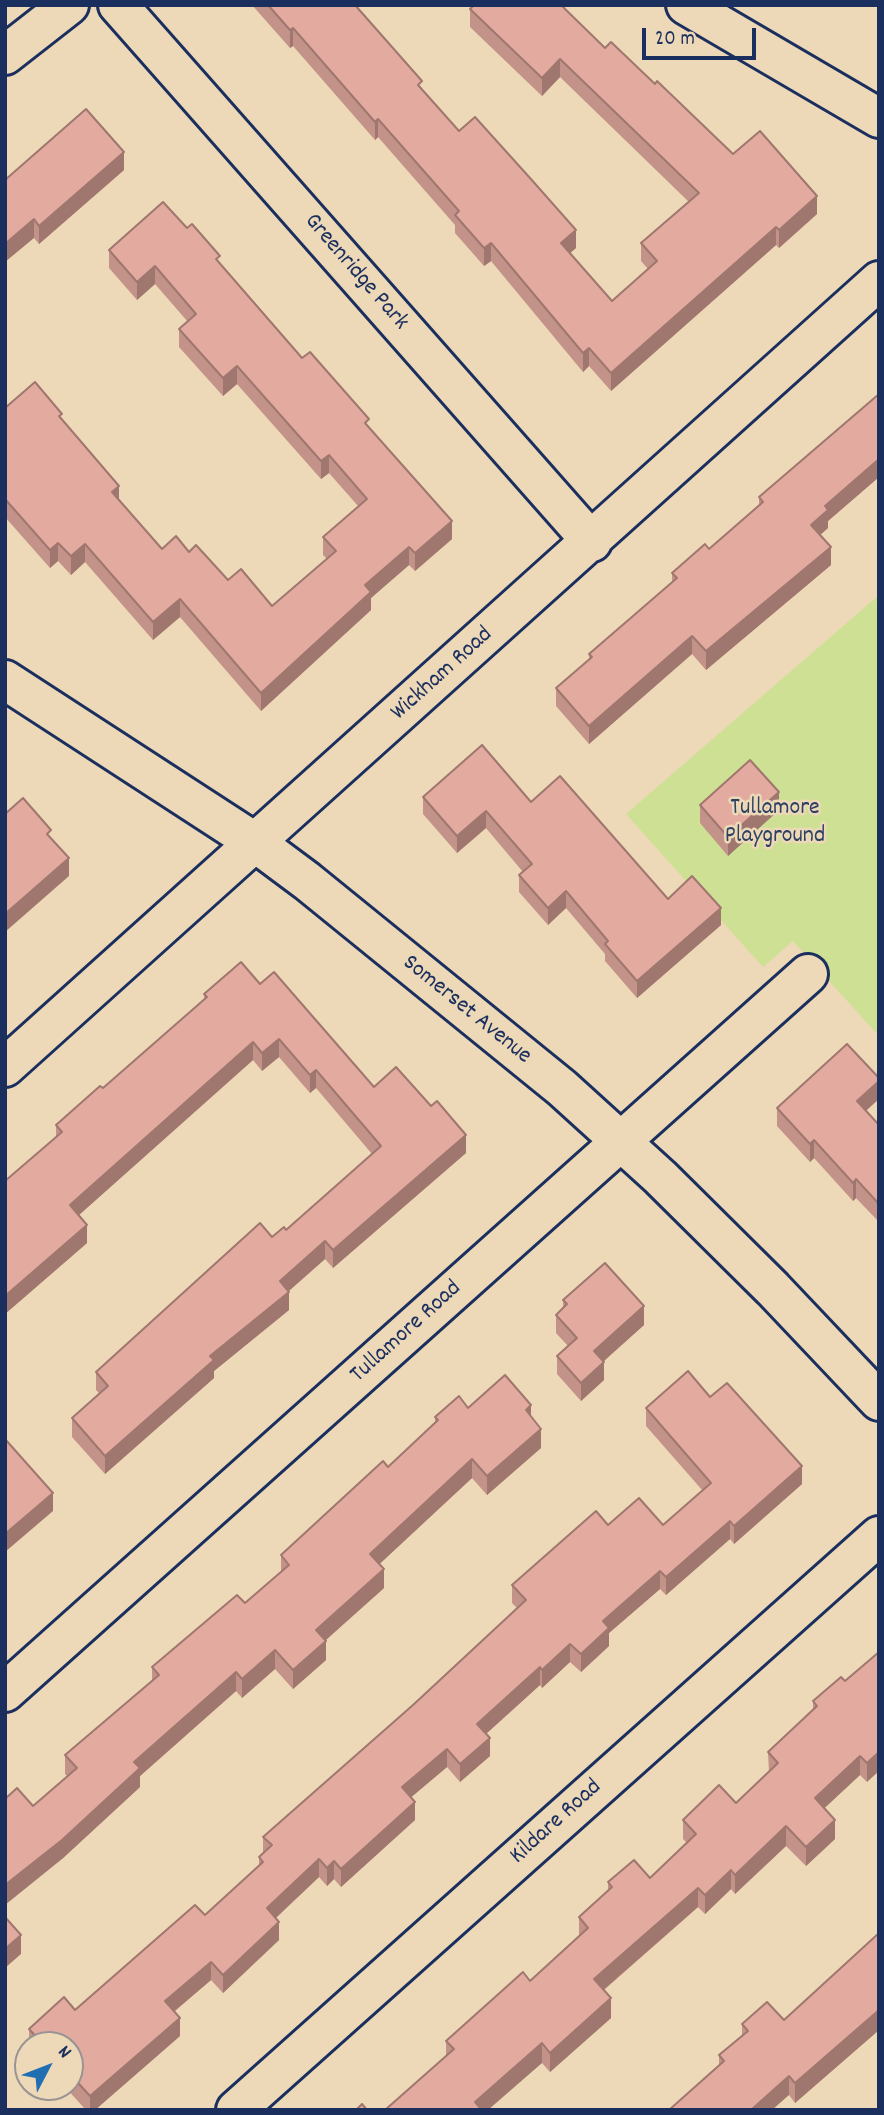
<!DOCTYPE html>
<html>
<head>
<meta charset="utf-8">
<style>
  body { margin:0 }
  #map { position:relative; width:884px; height:2115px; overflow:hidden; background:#edd8b7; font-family:Dekko,sans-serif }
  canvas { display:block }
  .frame { position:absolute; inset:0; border:7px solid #1b2f5e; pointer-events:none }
  .north { position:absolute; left:14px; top:2031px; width:70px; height:70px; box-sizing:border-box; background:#edd8b7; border:2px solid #999493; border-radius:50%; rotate:48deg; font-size:19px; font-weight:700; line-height:28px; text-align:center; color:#1b2f5e }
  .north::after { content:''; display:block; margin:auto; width:24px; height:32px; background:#1f6fb2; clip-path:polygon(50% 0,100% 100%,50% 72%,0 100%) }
  .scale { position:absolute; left:642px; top:28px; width:114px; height:32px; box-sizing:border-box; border:4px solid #1b2f5e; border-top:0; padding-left:9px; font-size:21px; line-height:24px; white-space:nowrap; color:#1b2f5e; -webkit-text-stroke:5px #edd8b7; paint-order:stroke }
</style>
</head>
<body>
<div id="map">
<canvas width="884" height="2115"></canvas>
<div class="frame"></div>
<div class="north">N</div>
<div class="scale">20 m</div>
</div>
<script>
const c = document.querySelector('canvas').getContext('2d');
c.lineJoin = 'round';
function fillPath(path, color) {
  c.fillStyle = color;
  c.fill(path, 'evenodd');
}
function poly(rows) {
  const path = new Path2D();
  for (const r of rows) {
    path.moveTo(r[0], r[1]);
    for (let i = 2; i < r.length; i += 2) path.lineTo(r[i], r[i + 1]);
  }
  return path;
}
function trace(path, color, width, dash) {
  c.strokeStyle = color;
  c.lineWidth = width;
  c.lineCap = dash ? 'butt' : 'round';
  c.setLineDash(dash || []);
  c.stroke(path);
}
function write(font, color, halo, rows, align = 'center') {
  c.font = font + ' Dekko,sans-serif';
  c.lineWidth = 5;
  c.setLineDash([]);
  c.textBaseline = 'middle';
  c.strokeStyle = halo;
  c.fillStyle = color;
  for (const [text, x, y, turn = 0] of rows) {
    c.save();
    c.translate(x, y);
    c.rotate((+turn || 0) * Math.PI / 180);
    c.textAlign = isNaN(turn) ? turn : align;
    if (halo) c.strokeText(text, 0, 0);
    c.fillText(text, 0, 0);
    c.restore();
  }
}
fillPath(poly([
  [879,595,879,1036,793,941,763,967,626,814]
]), '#cee094');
const minor = poly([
  [118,5,592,542],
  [686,5,879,118],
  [5,680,256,843,307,881,562,1088,660,1177,773,1289,879,1401],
  [5,1067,879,281],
  [5,1692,808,974],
  [236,2110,879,1536]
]);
const tertiary = poly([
  [5,55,69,5]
]);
trace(minor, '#1b2f5e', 44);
trace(tertiary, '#1b2f5e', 44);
trace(minor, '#edd8b7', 38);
trace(tertiary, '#edd8b7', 38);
fillPath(poly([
  [252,5,355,5,422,89,459,131,576,248,570,253,612,301,648,269,641,261,641,243,689,202,560,77,542,96,470,27,470,9,605,48,655,84,733,154,817,214,779,248,776,245,611,391,589,366,583,372,491,261,484,266,455,233,455,225,378,137,375,140,293,46,290,48],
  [124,170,39,244,34,238,5,180],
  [109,250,220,264,302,358,369,427,452,539,415,571,409,565,371,598,371,610,261,711,180,617,153,640,85,562,71,575,58,561,50,568,5,517,5,408,62,420,119,500,162,549,189,552,228,580,272,606,327,559,323,555,323,537,358,506,329,473,321,479,237,384,223,396,179,347,179,329,188,322,155,284,137,300,109,268],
  [879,394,879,477,828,521,828,528,820,535,831,565,706,670,692,654,589,744,556,706,556,688,589,660,589,654,672,582,672,573,709,549,759,505,759,497],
  [423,797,531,802,668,899,721,925,637,998,605,961,605,954,566,908,548,925,519,892,519,875,523,872,486,828,457,853,423,814],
  [700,805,779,810,728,856,700,823],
  [241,962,260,984,274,972,374,1087,396,1067,431,1106,437,1101,466,1135,466,1153,333,1268,325,1259,289,1291,289,1310,214,1371,214,1378,105,1474,72,1437,72,1418,100,1394,96,1390,96,1372,260,1223,272,1237,284,1227,286,1230,372,1154,316,1088,310,1093,279,1057,262,1071,253,1060,79,1215,87,1225,87,1243,5,1314,5,1181,56,1137,56,1125,100,1086,103,1088,204,1000,204,994],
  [777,1108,866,1111,879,1125,879,1222,856,1198,853,1201,814,1158,810,1162,777,1126],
  [563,1300,644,1325,603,1361,604,1380,581,1401,557,1374,557,1356,568,1346,556,1333,556,1315,563,1308],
  [710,1397,802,1484,734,1544,730,1539,666,1595,660,1589,609,1633,609,1646,581,1672,570,1662,542,1688,540,1685,486,1734,490,1756,460,1782,447,1767,411,1797,415,1820,341,1887,334,1879,327,1886,319,1877,276,1918,279,1940,223,1993,211,1980,175,2011,180,2036,95,2110,86,2110,65,2087,70,2087,70,2045,29,2045,29,2029,75,2010,205,1915,259,1865,259,1857,263,1853,263,1837,413,1705,517,1608,512,1603,512,1585,608,1525,663,1525,703,1491,646,1426,646,1408],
  [468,1408,531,1417,541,1448,487,1495,472,1478,379,1564,384,1588,325,1640,326,1660,293,1689,275,1669,242,1698,236,1691,140,1776,140,1787,62,1859,33,1806,67,1776,65,1774,65,1755,152,1681,152,1667,245,1603,281,1572,281,1555,388,1467,435,1423,435,1417],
  [879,1652,867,1782,860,1775,824,1808,835,1839,806,1866,786,1846,735,1894,731,1889,705,1914,698,1907,604,1990,611,2018,550,2072,542,2063,446,2056,446,2041,530,1981,579,1937,579,1917,608,1891,608,1882,650,1878,687,1843,683,1839,683,1820,736,1803,769,1772,768,1752,813,1710,813,1701,845,1681],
  [879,1933,879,2030,795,2103,789,2095,719,2066,719,2055,742,2035,742,2024,784,2020]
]), '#c39289');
fillPath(poly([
  [293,28,293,46,290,48,290,30],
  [560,59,560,77,542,96,542,78],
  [378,119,378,137,375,140,375,122],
  [124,152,124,170,39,244,39,226],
  [817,196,817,214,779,248,779,230],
  [34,219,34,238,5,262,5,244],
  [776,227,776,245,611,391,611,373],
  [576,230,576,248,561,261,561,243],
  [491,243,491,261,484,266,484,248],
  [155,266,155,284,137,300,137,282],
  [589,348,589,366,583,372,583,353],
  [237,366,237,384,223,396,223,378],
  [329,455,329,473,321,479,321,461],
  [879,459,879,477,828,521,828,528,811,543,811,525,825,506],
  [119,486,119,504,112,492],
  [452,521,452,539,415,571,415,553],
  [58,543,58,561,50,568,50,550],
  [85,544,85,562,71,575,71,556],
  [409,547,409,565,371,598,371,610,261,711,261,693,365,585],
  [831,547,831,565,706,670,706,651],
  [180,599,180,617,153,640,153,622],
  [692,636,692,654,589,744,589,726],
  [779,792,779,810,728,856,728,837],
  [486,811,486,828,457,853,457,836],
  [69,858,69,876,5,932,5,914],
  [566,891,566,908,548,925,548,908],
  [721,908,721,925,637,998,637,981],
  [279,1039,279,1057,262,1071,262,1053],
  [253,1042,253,1060,70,1223,70,1205],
  [316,1070,316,1088,310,1093,310,1075],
  [879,1081,879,1099,857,1119,857,1101],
  [466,1135,466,1153,333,1268,333,1250],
  [814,1140,814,1158,810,1162,810,1144],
  [856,1179,856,1198,853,1201,853,1183],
  [87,1225,87,1243,5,1314,5,1296],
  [325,1241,325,1259,283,1296,289,1292,289,1310,214,1371,214,1378,105,1474,105,1456,210,1356,280,1281],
  [644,1306,644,1325,594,1370,594,1351],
  [604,1362,604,1380,581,1401,581,1383],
  [531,1405,531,1424,526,1410],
  [541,1429,541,1448,487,1495,487,1476],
  [472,1459,472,1478,370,1573,370,1554],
  [802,1466,802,1484,734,1544,734,1526],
  [53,1493,53,1511,5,1552,5,1534],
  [730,1521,730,1539,666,1595,666,1577],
  [384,1569,384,1588,316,1649,316,1630],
  [660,1571,660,1589,609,1633,609,1646,581,1672,581,1654,603,1621],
  [326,1641,326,1660,293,1689,293,1670],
  [570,1644,570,1662,542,1688,542,1670],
  [275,1650,275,1669,242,1698,242,1679],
  [540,1667,540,1685,477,1742,477,1724],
  [236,1672,236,1691,140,1776,140,1787,62,1859,5,1905,5,1885,134,1762],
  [490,1738,490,1756,460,1782,460,1764],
  [447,1749,447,1767,402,1805,402,1787],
  [879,1752,879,1771,867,1782,867,1763],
  [860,1756,860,1775,815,1817,815,1798],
  [415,1802,415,1820,341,1887,341,1869],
  [835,1820,835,1839,806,1866,806,1847],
  [786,1826,786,1846,735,1894,735,1875],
  [319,1859,319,1877,267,1926,267,1908],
  [334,1861,334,1879,327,1886,327,1868],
  [731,1870,731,1889,705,1914,705,1895],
  [698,1888,698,1907,594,1998,594,1979],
  [279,1922,279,1940,223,1993,223,1975],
  [21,1935,21,1954,5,1968,5,1949],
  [211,1962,211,1980,165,2019,165,2001],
  [611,1998,611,2018,550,2072,550,2053],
  [879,2010,879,2030,795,2103,795,2083],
  [180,2018,180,2036,95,2110,90,2110,90,2096],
  [542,2043,542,2063,488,2110,475,2110,475,2102],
  [789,2076,789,2095,772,2110,751,2110]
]), '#9f776f');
const building = poly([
  [268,5,355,5,422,81,418,85,459,131,475,117,530,178,576,230,561,243,612,301,657,261,641,243,699,193,560,59,542,78,470,9,474,5,561,5,605,48,611,42,655,84,657,81,733,154,760,131,817,196,779,230,776,227,611,373,589,348,583,353,491,243,484,248,455,215,459,211,378,119,375,122,293,28,290,30,268,5],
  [86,109,124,152,39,226,34,219,5,244,5,180,86,109],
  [163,202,187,228,192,224,220,256,216,259,302,358,310,352,369,419,365,423,452,521,415,553,409,547,365,585,371,592,261,693,180,599,153,622,85,544,71,556,58,543,50,550,5,499,5,408,35,382,62,414,59,416,119,486,112,492,162,549,176,536,189,552,196,545,228,580,241,569,272,606,336,551,323,537,367,499,329,455,321,461,237,366,223,378,179,329,196,314,155,266,137,282,109,250,163,202],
  [879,394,879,459,825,506,828,510,811,525,831,547,706,651,692,636,589,726,556,688,592,657,589,654,677,578,672,573,705,544,709,549,763,502,759,497,879,394],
  [482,745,531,802,560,776,668,899,692,876,721,908,637,981,605,944,608,941,566,891,548,908,519,875,532,864,486,811,457,836,423,797,482,745],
  [750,760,779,792,728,837,700,805,750,760],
  [23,798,51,830,47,834,69,858,5,914,5,814,23,798],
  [241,962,260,984,274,972,374,1087,396,1067,431,1106,437,1101,466,1135,333,1250,325,1241,280,1281,289,1292,210,1356,214,1360,105,1456,72,1418,108,1386,96,1372,260,1223,272,1237,284,1227,286,1230,381,1146,316,1070,310,1075,279,1039,262,1053,253,1042,70,1205,87,1225,5,1296,5,1181,62,1132,56,1125,100,1086,103,1088,207,997,204,994,241,962],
  [847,1044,879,1078,879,1081,857,1101,879,1125,879,1204,856,1179,853,1183,814,1140,810,1144,777,1108,847,1044],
  [605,1263,644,1306,594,1351,604,1362,581,1383,557,1356,577,1338,556,1315,567,1304,563,1300,605,1263],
  [688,1371,710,1397,727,1383,802,1466,734,1526,730,1521,666,1577,660,1571,603,1621,609,1628,581,1654,570,1644,542,1670,540,1667,477,1724,490,1738,460,1764,447,1749,402,1787,415,1802,341,1869,334,1861,327,1868,319,1859,267,1908,279,1922,223,1975,211,1962,165,2001,180,2018,90,2096,70,2074,70,2045,44,2045,29,2029,64,1997,75,2010,195,1905,205,1915,263,1862,259,1857,272,1845,263,1837,413,1705,526,1600,512,1585,596,1511,608,1525,639,1498,663,1525,711,1483,646,1408,688,1371],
  [505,1375,531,1405,526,1410,541,1429,487,1476,472,1459,370,1554,384,1569,316,1630,326,1641,293,1670,275,1650,242,1679,236,1672,134,1762,140,1768,62,1840,5,1885,5,1799,17,1788,33,1806,77,1768,65,1755,159,1675,152,1667,237,1595,245,1603,289,1565,281,1555,383,1461,388,1467,438,1420,435,1417,459,1396,468,1408,505,1375],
  [5,1439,53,1493,5,1534,5,1439],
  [879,1652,879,1752,867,1763,860,1756,815,1798,835,1820,806,1847,786,1826,735,1875,731,1870,705,1895,698,1888,594,1979,611,1998,550,2053,542,2043,475,2102,482,2110,385,2110,454,2049,446,2041,523,1972,530,1981,588,1928,579,1917,612,1887,608,1882,634,1860,650,1878,696,1834,683,1820,719,1785,736,1803,778,1763,768,1752,817,1706,813,1701,841,1677,845,1681,879,1652],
  [5,1917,21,1935,5,1949,5,1917],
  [879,1933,879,2010,795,2083,789,2076,751,2110,669,2110,724,2061,719,2055,748,2031,742,2024,767,2002,784,2020,879,1933],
  [362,2104,367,2110,356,2110,362,2104]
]);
fillPath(building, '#e3aa9f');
trace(building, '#9f776f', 2);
write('24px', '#1b2f5e', '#edd8b7', [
  ["Greenridge Park",355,273,49],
  ["Wickham Road",443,675,-42],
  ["Somerset Avenue",466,1011,39],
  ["Tullamore Road",407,1333,-42],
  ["Kildare Road",557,1823,-42]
]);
write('24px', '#2d4163', '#edd8b7', [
  ["Tullamore",775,810],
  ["Playground",775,838]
]);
</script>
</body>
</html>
